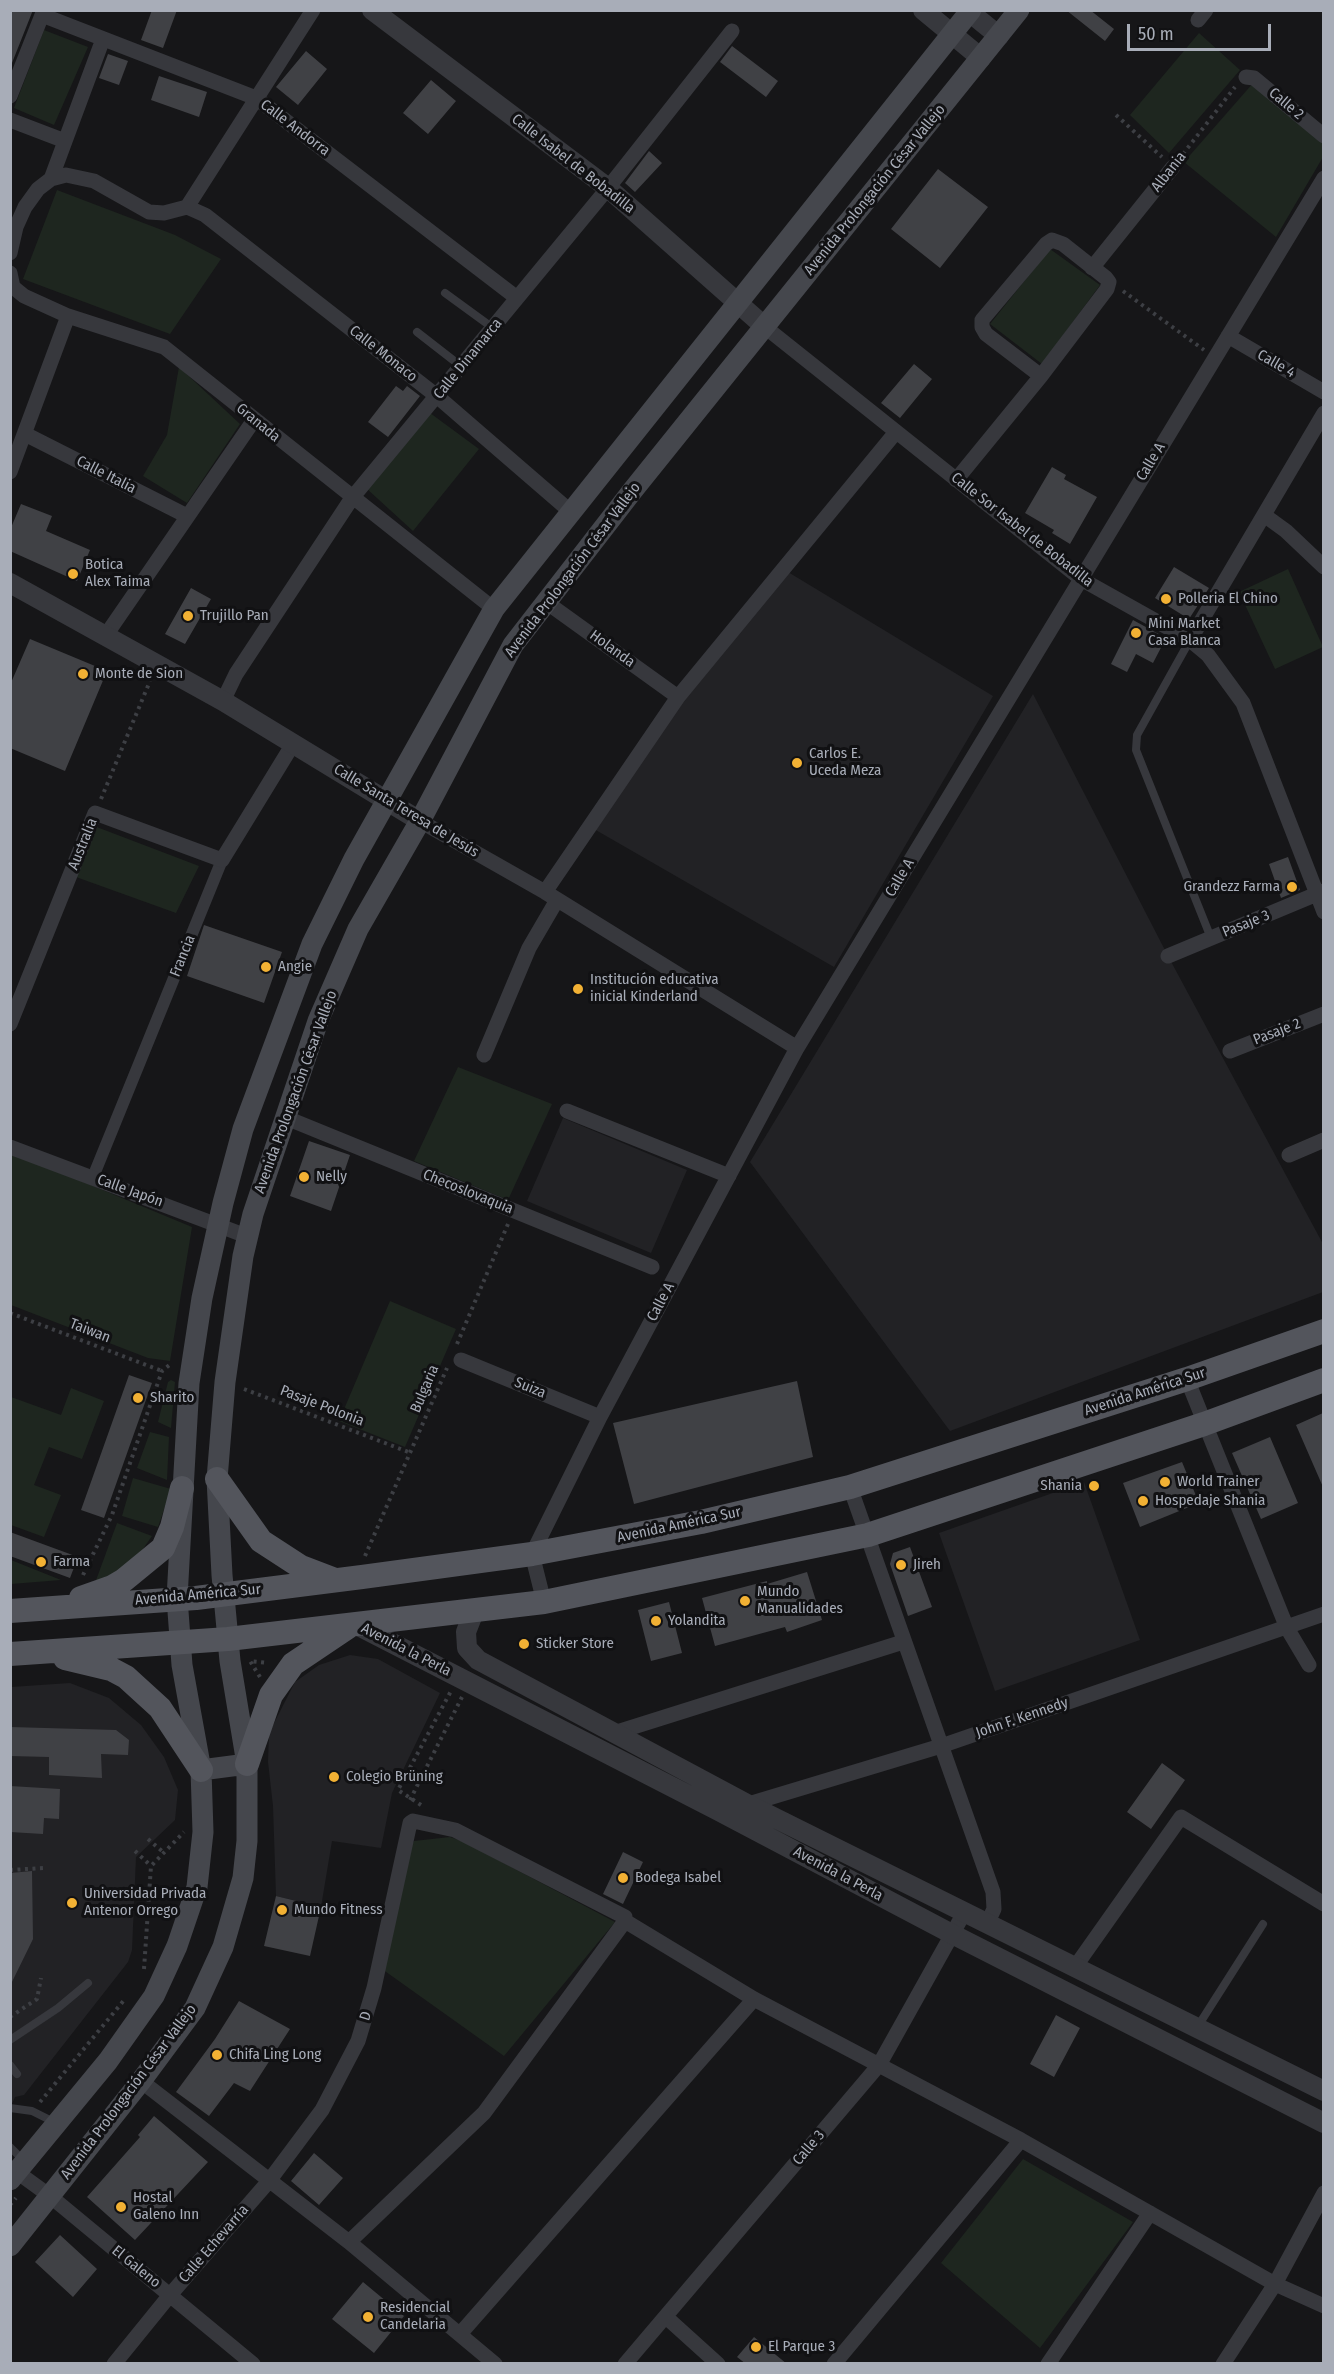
<!DOCTYPE html>
<html>
<head>
<meta charset="utf-8">
<style>
  body { margin:0 }
  #map { position:relative; width:1334px; height:2374px; overflow:hidden; background:#161618; font-family:"Fira Sans Condensed",sans-serif }
  canvas { display:block }
  .frame { position:absolute; inset:0; border:12px solid #a8adb8; pointer-events:none }
  .scale { position:absolute; left:1127px; top:24px; width:144px; height:27px; box-sizing:border-box; border:3px solid #a8adb8; border-top:0; padding-left:8px; font-size:18px; line-height:21px; white-space:nowrap; color:#a8adb8; -webkit-text-stroke:4px #111113; paint-order:stroke }
</style>
</head>
<body>
<div id="map">
<canvas width="1334" height="2374"></canvas>
<div class="frame"></div>
<div class="scale">50 m</div>
</div>
<script>
const c = document.querySelector('canvas').getContext('2d');
c.lineJoin = 'round';
function fillPath(path, color) {
  c.fillStyle = color;
  c.fill(path, 'evenodd');
}
function poly(rows) {
  const path = new Path2D();
  for (const r of rows) {
    path.moveTo(r[0], r[1]);
    for (let i = 2; i < r.length; i += 2) path.lineTo(r[i], r[i + 1]);
  }
  return path;
}
function trace(path, color, width, dash) {
  c.strokeStyle = color;
  c.lineWidth = width;
  c.lineCap = dash ? 'butt' : 'round';
  c.setLineDash(dash || []);
  c.stroke(path);
}
function write(font, color, halo, rows, align = 'center') {
  c.font = font + ' "Fira Sans Condensed",sans-serif';
  c.lineWidth = 6;
  c.setLineDash([]);
  c.textBaseline = 'middle';
  c.strokeStyle = halo;
  c.fillStyle = color;
  for (const [text, x, y, turn = 0] of rows) {
    c.save();
    c.translate(x, y);
    c.rotate((+turn || 0) * Math.PI / 180);
    c.textAlign = isNaN(turn) ? turn : align;
    if (halo) c.strokeText(text, 0, 0);
    c.fillText(text, 0, 0);
    c.restore();
  }
}
fillPath(poly([
  [788,572,993,696,834,967,594,829,685,698],
  [1033,694,1168,956,1323,1244,1323,1292,950,1431,750,1162],
  [563,1118,687,1170,651,1253,527,1201],
  [1084,1482,1140,1640,995,1691,939,1533],
  [350,1655,378,1659,440,1693,392,1793,381,1848,332,1841,321,1907,276,1896,273,1806,268,1762,269,1733,295,1682,319,1665],
  [70,1683,109,1698,141,1725,164,1757,178,1790,175,1820,136,1857,132,1950,128,1962,24,2095,15,2097,11,2106,11,1687]
]), '#222225');
fillPath(poly([
  [44,30,88,47,54,125,14,108],
  [1199,33,1240,70,1169,153,1130,115],
  [1254,82,1323,141,1323,157,1276,237,1184,162],
  [57,190,175,235,221,259,170,334,23,279],
  [1050,249,1100,285,1042,364,990,324],
  [179,367,240,424,187,503,143,476,167,435],
  [426,410,479,449,413,531,366,488],
  [1288,569,1323,647,1275,669,1239,592],
  [94,826,199,866,176,913,76,877],
  [458,1067,552,1104,508,1200,414,1161],
  [11,1152,192,1227,170,1361,148,1358,11,1305],
  [390,1301,456,1329,405,1447,339,1421],
  [171,1380,175,1382,171,1428,158,1422,168,1382],
  [71,1388,104,1401,82,1459,49,1447,34,1485,61,1495,44,1537,11,1525,12,1480,10,1479,11,1397,61,1415],
  [150,1432,169,1437,167,1480,137,1468],
  [133,1478,171,1489,158,1527,122,1516],
  [117,1523,152,1536,138,1556,125,1567,95,1583],
  [11,1560,61,1580,11,1584],
  [450,1837,464,1842,615,1922,504,2056,382,1969,409,1849,414,1841],
  [1023,2159,1133,2222,1040,2348,941,2263]
]), '#1e261f');
fillPath(poly([
  [10,10,33,10,10,68],
  [152,10,177,10,163,48,141,40],
  [1066,10,1090,10,1114,29,1105,41],
  [732,46,778,81,766,97,720,62],
  [306,51,327,69,298,105,276,87],
  [108,54,128,61,119,85,99,78],
  [159,76,207,92,199,117,151,100],
  [431,80,456,101,428,134,403,113],
  [649,151,662,163,635,192,625,183],
  [938,169,988,207,940,268,891,229],
  [914,364,932,379,900,418,881,403],
  [396,386,403,391,407,386,420,396,388,437,368,422],
  [1052,467,1066,475,1064,479,1097,497,1070,544,1052,533,1054,530,1025,513],
  [21,504,52,516,46,531,90,550,77,581,10,551,10,530],
  [1174,567,1209,588,1189,619,1155,598],
  [191,588,211,599,185,644,165,634],
  [1133,620,1166,638,1153,663,1136,654,1127,672,1111,664],
  [30,639,107,671,65,771,10,748,10,685],
  [1288,857,1300,890,1281,898,1269,864],
  [204,925,282,952,264,1003,187,976],
  [309,1141,350,1155,331,1211,290,1196],
  [129,1375,152,1383,104,1518,81,1510],
  [797,1381,813,1457,634,1504,613,1423],
  [1323,1413,1323,1487,1296,1425],
  [1270,1437,1298,1503,1261,1519,1232,1453],
  [1182,1462,1199,1503,1140,1527,1123,1483],
  [10,1532,78,1557,70,1578,10,1556],
  [910,1547,932,1607,908,1616,890,1564,893,1553],
  [807,1572,822,1620,787,1632,785,1627,715,1646,702,1598,767,1581,767,1584],
  [669,1602,682,1653,651,1661,638,1610],
  [10,1727,116,1730,129,1740,128,1755,101,1754,102,1778,49,1775,49,1757,10,1756],
  [1162,1763,1185,1780,1151,1829,1127,1812],
  [10,1786,60,1789,59,1819,44,1818,43,1834,10,1832],
  [623,1852,643,1862,623,1904,603,1894],
  [32,1871,33,1939,10,1986,10,1873],
  [276,1896,321,1907,310,1956,264,1946],
  [239,2001,290,2029,250,2091,234,2083,209,2116,176,2092,215,2039],
  [1056,2015,1080,2028,1054,2077,1030,2064],
  [154,2116,208,2162,135,2240,87,2197,140,2137,138,2135],
  [314,2153,343,2178,319,2205,291,2181],
  [60,2235,97,2269,73,2297,35,2262],
  [363,2282,404,2316,374,2353,332,2319],
  [754,2337,787,2364,746,2364,737,2357]
]), '#404145');
trace(poly([
  [1116,115,1162,157],
  [1183,154,1235,87],
  [1123,291,1204,350],
  [101,799,150,681],
  [10,1313,162,1371],
  [457,1344,508,1224],
  [244,1389,411,1453],
  [365,1556,447,1368],
  [83,1575,112,1515,162,1371,172,1363],
  [260,1677,250,1661,268,1663],
  [410,1800,462,1697],
  [421,1805,398,1790,451,1691],
  [148,1839,163,1852],
  [135,1851,151,1866],
  [10,1870,44,1868],
  [144,1969,151,1866,184,1832],
  [10,2017,37,1999,41,1978],
  [40,2102,125,1999],
  [10,2205,16,2198]
]), '#3d3f44', 4, [3, 4.5]);
trace(poly([
  [445,293,493,328],
  [417,332,462,367],
  [1190,640,1137,735,1136,750,1211,938],
  [1198,2026,1263,1924],
  [10,2040,58,2008,88,1983],
  [10,2065,17,2074],
  [10,2108,32,2111,56,2123],
  [10,2147,24,2161]
]), '#37383d', 8);
trace(poly([
  [93,1177,222,860]
]), '#37383d', 12);
trace(poly([
  [42,15,256,98,517,298],
  [1198,20,1206,10],
  [1246,77,1254,78,1324,136],
  [10,96,44,10],
  [10,120,65,141],
  [51,179,103,39],
  [187,207,205,215,438,397,571,512],
  [187,207,313,10],
  [10,253,16,227,25,207,38,189,51,179,66,175,94,181,149,212,164,213,187,207],
  [1092,268,1173,167],
  [10,273,13,287,24,296,68,316,164,347,494,609],
  [765,327,1081,579,1190,640,1208,655,1243,703,1324,912],
  [1228,336,1324,392],
  [25,434,187,516],
  [10,472,68,316],
  [956,480,1041,376,1107,289,1109,282,1106,278,1063,244,1052,240,1046,244,982,320,982,327,986,334,1041,376],
  [1264,515,1286,531,1324,567],
  [546,602,678,697],
  [106,635,254,420],
  [1190,640,1324,413],
  [223,701,236,674,352,498,608,188,732,31],
  [420,821,545,892,797,1048],
  [545,892,678,697,896,432],
  [1168,956,1324,891],
  [10,1024,95,813,222,860,293,744],
  [1230,1051,1324,1014],
  [484,1055,529,948,557,900],
  [567,1111,729,1176],
  [284,1117,652,1267],
  [10,1147,249,1237],
  [1289,1155,1324,1140],
  [461,1360,600,1417],
  [1187,1379,1287,1628,1309,1665],
  [850,1487,993,1892,994,1909,987,1924],
  [544,1602,532,1554,600,1417,797,1048,1324,178],
  [614,1733,903,1642],
  [742,1806,941,1746,1324,1614],
  [1075,1967,1181,1817,1324,1904],
  [141,2081,349,2242,495,2364],
  [17,2172,50,2196,253,2364],
  [349,2242,484,2113,625,1921],
  [666,2317,718,2364],
  [460,2334,754,1999],
  [114,2364,170,2295,269,2181,322,2110,358,2041,374,1988,410,1823,413,1821,455,1830,625,1917,625,1921,754,1999,1021,2140,1275,2284,1324,2306],
  [625,2364,879,2065,964,1913],
  [834,2364,1021,2140],
  [1048,2364,1150,2213],
  [1223,2364,1275,2284,1324,2193]
]), '#37383d', 15);
trace(poly([
  [372,10,608,188,765,327],
  [923,10,981,58],
  [967,10,999,36],
  [10,583,223,701,420,821],
  [475,1609,466,1632,467,1648,478,1660,749,1805,1324,2091],
  [353,1623,717,1810,952,1934,1324,2123]
]), '#37383d', 20);
trace(poly([
  [201,1770,247,1764],
  [10,2180,108,2061,154,1996,177,1946,197,1887,203,1832,201,1770,182,1665,177,1598,189,1383,202,1298,223,1203,243,1129,312,944,354,859,494,609,971,10],
  [10,2246,141,2081,195,2008,223,1947,243,1878,247,1841,247,1764,230,1661,222,1575,217,1479,225,1382,243,1256,253,1214,318,1021,358,929,420,821,513,645,633,490,1019,10]
]), '#45474d', 21);
trace(poly([
  [217,1479,261,1541,301,1567,335,1580],
  [81,1598,112,1587,124,1580,163,1548,172,1527,182,1488],
  [10,1611,196,1598,362,1577,532,1554,701,1522,850,1487,1187,1379,1324,1331],
  [10,1654,228,1639,544,1602,868,1535,1204,1424,1324,1380],
  [65,1658,111,1669,126,1677,160,1708,201,1770],
  [247,1764,271,1695,293,1664,348,1627]
]), '#53555c', 24);
for (const [x, y, r, color] of [
  [73,574,6,"#f2b134"],
  [1166,599,6,"#f2b134"],
  [188,616,6,"#f2b134"],
  [1136,633,6,"#f2b134"],
  [83,674,6,"#f2b134"],
  [797,763,6,"#f2b134"],
  [1292,887,6,"#f2b134"],
  [266,967,6,"#f2b134"],
  [578,989,6,"#f2b134"],
  [304,1177,6,"#f2b134"],
  [138,1398,6,"#f2b134"],
  [1165,1482,6,"#f2b134"],
  [1094,1486,6,"#f2b134"],
  [1143,1501,6,"#f2b134"],
  [41,1562,6,"#f2b134"],
  [901,1565,6,"#f2b134"],
  [745,1601,6,"#f2b134"],
  [656,1621,6,"#f2b134"],
  [524,1644,6,"#f2b134"],
  [334,1777,6,"#f2b134"],
  [623,1878,6,"#f2b134"],
  [72,1903,6,"#f2b134"],
  [282,1910,6,"#f2b134"],
  [217,2055,6,"#f2b134"],
  [121,2207,6,"#f2b134"],
  [368,2317,6,"#f2b134"],
  [756,2347,6,"#f2b134"]
]) {
  const dot = new Path2D();
  dot.arc(x, y, r, 0, 2 * Math.PI);
  c.fillStyle = color;
  c.fill(dot);
  trace(dot, '#111113', 2);
}
write('15px', '#a8adb8', '#111113', [
  ["Calle 2",1286,104,40],
  ["Calle Andorra",295,128,37],
  ["Calle Isabel de Bobadilla",573,164,38],
  ["Albania",1169,172,-52],
  ["Avenida Prolongación César Vallejo",875,190,-51],
  ["Calle Monaco",383,354,38],
  ["Calle Dinamarca",468,359,-51],
  ["Calle 4",1276,364,30],
  ["Granada",258,423,39],
  ["Calle A",1151,462,-59],
  ["Calle Italia",106,475,27],
  ["Calle Sor Isabel de Bobadilla",1022,530,38],
  ["Avenida Prolongación César Vallejo",573,570,-53],
  ["Holanda",612,649,36],
  ["Calle Santa Teresa de Jesús",406,811,31],
  ["Australia",83,844,-68],
  ["Calle A",900,878,-59],
  ["Pasaje 3",1246,924,-22],
  ["Francia",183,956,-68],
  ["Pasaje 2",1277,1032,-21],
  ["Avenida Prolongación César Vallejo",296,1092,-70],
  ["Calle Japón",130,1191,20],
  ["Checoslovaquia",468,1192,22],
  ["Calle A",661,1302,-62],
  ["Taiwan",90,1331,21],
  ["Suiza",530,1388,22],
  ["Bulgaria",425,1389,-67],
  ["Avenida América Sur",1145,1392,-18],
  ["Pasaje Polonia",322,1406,21],
  ["Avenida América Sur",679,1525,-12],
  ["Avenida América Sur",198,1595,-5],
  ["Avenida la Perla",406,1650,27],
  ["John F. Kennedy",1022,1718,-19],
  ["Avenida la Perla",838,1874,28],
  ["D",366,2016,-73],
  ["Avenida Prolongación César Vallejo",129,2092,-53],
  ["Calle 3",809,2148,-50],
  ["Calle Echevarría",214,2244,-49],
  ["El Galeno",136,2267,39]
]);
write('15px', '#a8adb8', '#111113', [
  ["Botica",85,565],
  ["Alex Taima",85,582],
  ["Polleria El Chino",1178,599],
  ["Trujillo Pan",200,616],
  ["Mini Market",1148,624],
  ["Casa Blanca",1148,641],
  ["Monte de Sion",95,674],
  ["Carlos E.",809,754],
  ["Uceda Meza",809,771],
  ["Grandezz Farma",1280,887,"right"],
  ["Angie",278,967],
  ["Institución educativa",590,980],
  ["inicial Kinderland",590,997],
  ["Nelly",316,1177],
  ["Sharito",150,1398],
  ["World Trainer",1177,1482],
  ["Shania",1082,1486,"right"],
  ["Hospedaje Shania",1155,1501],
  ["Farma",53,1562],
  ["Jireh",913,1565],
  ["Mundo",757,1592],
  ["Manualidades",757,1609],
  ["Yolandita",668,1621],
  ["Sticker Store",536,1644],
  ["Colegio Brüning",346,1777],
  ["Bodega Isabel",635,1878],
  ["Universidad Privada",84,1894],
  ["Antenor Orrego",84,1911],
  ["Mundo Fitness",294,1910],
  ["Chifa Ling Long",229,2055],
  ["Hostal",133,2198],
  ["Galeno Inn",133,2215],
  ["Residencial",380,2308],
  ["Candelaria",380,2325],
  ["El Parque 3",768,2347]
], 'left');
</script>
</body>
</html>
